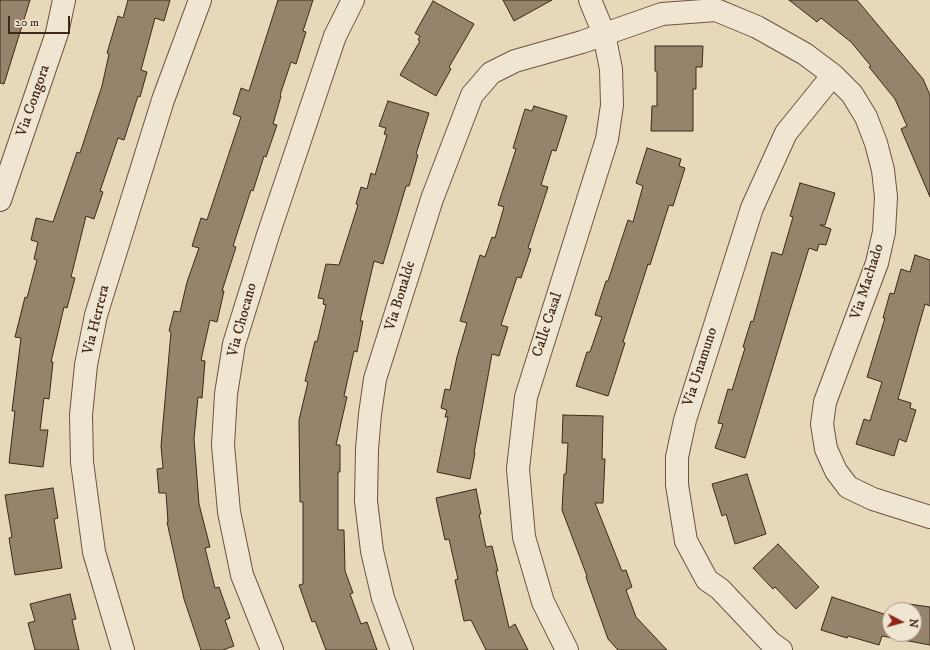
<!DOCTYPE html>
<html>
<head>
<meta charset="utf-8">
<style>
  body { margin:0 }
  #map { position:relative; width:930px; height:650px; overflow:hidden; background:#e6d8b8; font-family:"IM FELL DW Pica",serif }
  canvas { display:block }
  .north { position:absolute; left:882px; top:602px; width:40px; height:40px; box-sizing:border-box; background:#efe6d1; border:1px solid #a99a88; border-radius:50%; rotate:96deg; font-size:11px; font-weight:700; line-height:16px; text-align:center; color:#40271a }
  .north::after { content:''; display:block; margin:auto; width:14px; height:18px; background:#8f2418; clip-path:polygon(50% 0,100% 100%,50% 72%,0 100%) }
  .scale { position:absolute; left:8px; top:16px; width:62px; height:18px; box-sizing:border-box; border:2px solid #40271a; border-top:0; padding-left:5px; font-size:12px; line-height:14px; white-space:nowrap; color:#40271a; -webkit-text-stroke:3px #efe6d1; paint-order:stroke }
</style>
</head>
<body>
<div id="map">
<canvas width="930" height="650"></canvas>
<div class="north">N</div>
<div class="scale">20 m</div>
</div>
<script>
const c = document.querySelector('canvas').getContext('2d');
c.lineJoin = 'round';
function fillPath(path, color) {
  c.fillStyle = color;
  c.fill(path, 'evenodd');
}
function poly(rows) {
  const path = new Path2D();
  for (const r of rows) {
    path.moveTo(r[0], r[1]);
    for (let i = 2; i < r.length; i += 2) path.lineTo(r[i], r[i + 1]);
  }
  return path;
}
function trace(path, color, width, dash) {
  c.strokeStyle = color;
  c.lineWidth = width;
  c.lineCap = dash ? 'butt' : 'round';
  c.setLineDash(dash || []);
  c.stroke(path);
}
function write(font, color, halo, rows, align = 'center') {
  c.font = font + ' "IM FELL DW Pica",serif';
  c.lineWidth = 3;
  c.setLineDash([]);
  c.textBaseline = 'middle';
  c.strokeStyle = halo;
  c.fillStyle = color;
  for (const [text, x, y, turn = 0] of rows) {
    c.save();
    c.translate(x, y);
    c.rotate((+turn || 0) * Math.PI / 180);
    c.textAlign = isNaN(turn) ? turn : align;
    if (halo) c.strokeText(text, 0, 0);
    c.fillText(text, 0, 0);
    c.restore();
  }
}
const building = poly([
  [0,0,30,0,4,84,0,83,0,0],
  [128,0,170,0,164,21,155,18,141,70,147,72,140,97,138,96,124,140,118,138,100,191,103,192,94,219,86,216,71,277,75,278,67,308,64,307,51,362,53,362,49,399,44,398,40,430,48,430,43,467,9,463,15,411,12,411,21,338,15,337,25,297,27,298,37,260,34,259,38,242,31,240,36,218,53,222,77,152,80,153,102,86,109,54,107,53,118,16,123,18,128,0],
  [278,0,313,0,303,31,306,32,296,64,291,62,280,95,281,96,273,124,277,125,266,157,264,156,253,191,251,190,233,246,236,247,222,291,224,291,217,322,210,320,201,360,205,361,202,398,198,397,194,439,199,504,210,547,205,548,215,588,219,587,230,618,225,620,234,646,223,650,201,650,184,599,167,522,168,522,166,493,159,493,157,469,163,468,161,446,171,332,169,331,174,311,180,312,187,282,199,248,192,246,201,218,207,220,241,117,233,114,241,88,249,91,278,0],
  [503,0,552,0,514,21,503,0],
  [789,0,857,0,923,79,930,95,930,197,901,129,907,126,895,99,869,67,871,66,851,42,821,18,817,22,789,0],
  [433,1,474,24,449,67,451,69,436,96,400,75,420,41,418,40,420,36,415,33,433,1],
  [655,46,703,46,702,67,696,67,696,89,693,89,693,131,651,131,652,106,657,106,657,72,655,71,655,46],
  [388,101,429,113,416,154,418,155,409,186,406,186,383,264,374,261,360,321,363,321,357,352,354,351,344,396,347,397,336,445,340,445,340,472,338,472,338,530,344,530,345,571,353,593,350,594,361,624,367,622,377,650,326,650,315,621,312,622,299,585,303,584,303,502,300,502,299,420,308,382,305,381,315,341,317,342,326,305,323,304,324,299,318,298,326,264,339,265,358,205,356,204,361,187,367,189,371,173,375,175,387,135,384,134,386,128,379,126,388,101],
  [534,106,567,116,556,151,552,150,541,185,548,187,528,248,531,249,521,278,517,277,501,325,508,327,499,356,492,354,474,453,475,453,470,479,437,472,448,417,445,417,447,410,441,408,445,389,450,390,457,357,467,323,460,321,480,255,485,257,492,237,495,238,504,207,498,205,516,149,513,148,525,109,532,111,534,106],
  [647,148,681,159,679,166,685,168,673,206,669,205,650,265,648,264,623,342,625,343,608,396,576,386,587,352,590,352,602,317,595,315,606,281,608,281,628,220,633,222,643,186,636,183,647,148],
  [800,183,835,193,825,225,820,225,831,229,826,245,819,244,817,251,809,248,745,458,715,448,723,424,718,423,728,389,732,390,745,348,743,347,751,321,753,322,772,252,782,255,793,217,790,216,800,183],
  [915,255,930,260,930,306,925,304,898,399,911,403,910,408,916,410,906,442,899,439,894,456,856,444,864,419,870,421,882,382,867,377,885,318,883,318,890,293,894,294,901,269,910,272,915,255],
  [563,415,603,416,602,459,605,459,603,503,595,503,622,571,626,570,632,587,626,590,636,617,667,650,618,650,608,639,586,577,587,576,562,510,564,474,566,474,568,443,562,443,563,415],
  [747,474,766,534,735,544,726,514,722,516,712,484,747,474],
  [53,488,58,518,54,519,62,568,15,575,9,538,12,537,5,495,53,488],
  [476,489,481,514,479,514,486,547,492,546,498,571,496,571,509,628,515,624,528,650,486,650,471,620,464,621,455,580,458,579,449,539,445,540,436,498,476,489],
  [778,544,819,587,796,609,775,587,773,589,753,568,778,544],
  [70,594,76,619,72,620,79,650,35,650,28,623,35,621,30,604,70,594],
  [832,597,890,616,890,634,914,634,914,610,908,610,909,604,930,607,930,645,882,636,879,645,848,636,847,638,821,630,832,597]
]);
fillPath(building, '#96836c');
trace(building, '#40271a', 1);
const minor = poly([
  [0,200,57,33,64,0],
  [123,650,94,552,82,462,81,415,86,365,96,315,163,100,200,0],
  [272,650,242,575,229,512,223,445,226,394,234,344,268,235,335,36,353,0],
  [402,650,383,598,372,551,366,501,367,449,370,414,375,379,432,199,472,95,491,73,515,61,582,42,662,14,716,10,757,27,805,54,833,75,852,94,866,117,876,143,883,170,886,197,884,232,877,263,825,402,822,424,826,449,836,471,848,487,873,499,930,517],
  [781,650,771,643,720,589,707,580,686,541,677,485,677,457,685,420,752,208,786,133,833,75]
]);
const tertiary = poly([
  [567,650,543,602,524,537,518,469,526,397,607,139,612,105,611,69,604,34,590,0]
]);
trace(minor, '#6a5342', 24);
trace(tertiary, '#6a5342', 24);
trace(minor, '#efe6d1', 22);
trace(tertiary, '#efe6d1', 22);
write('15px', '#40271a', '#efe6d1', [
  ["Via Congora",34,101,-71],
  ["Via Machado",868,282,-72],
  ["Via Bonalde",401,296,-73],
  ["Via Herrera",97,320,-76],
  ["Via Chocano",243,320,-75],
  ["Calle Casal",548,325,-72],
  ["Via Unamuno",701,367,-72]
]);
</script>
</body>
</html>
